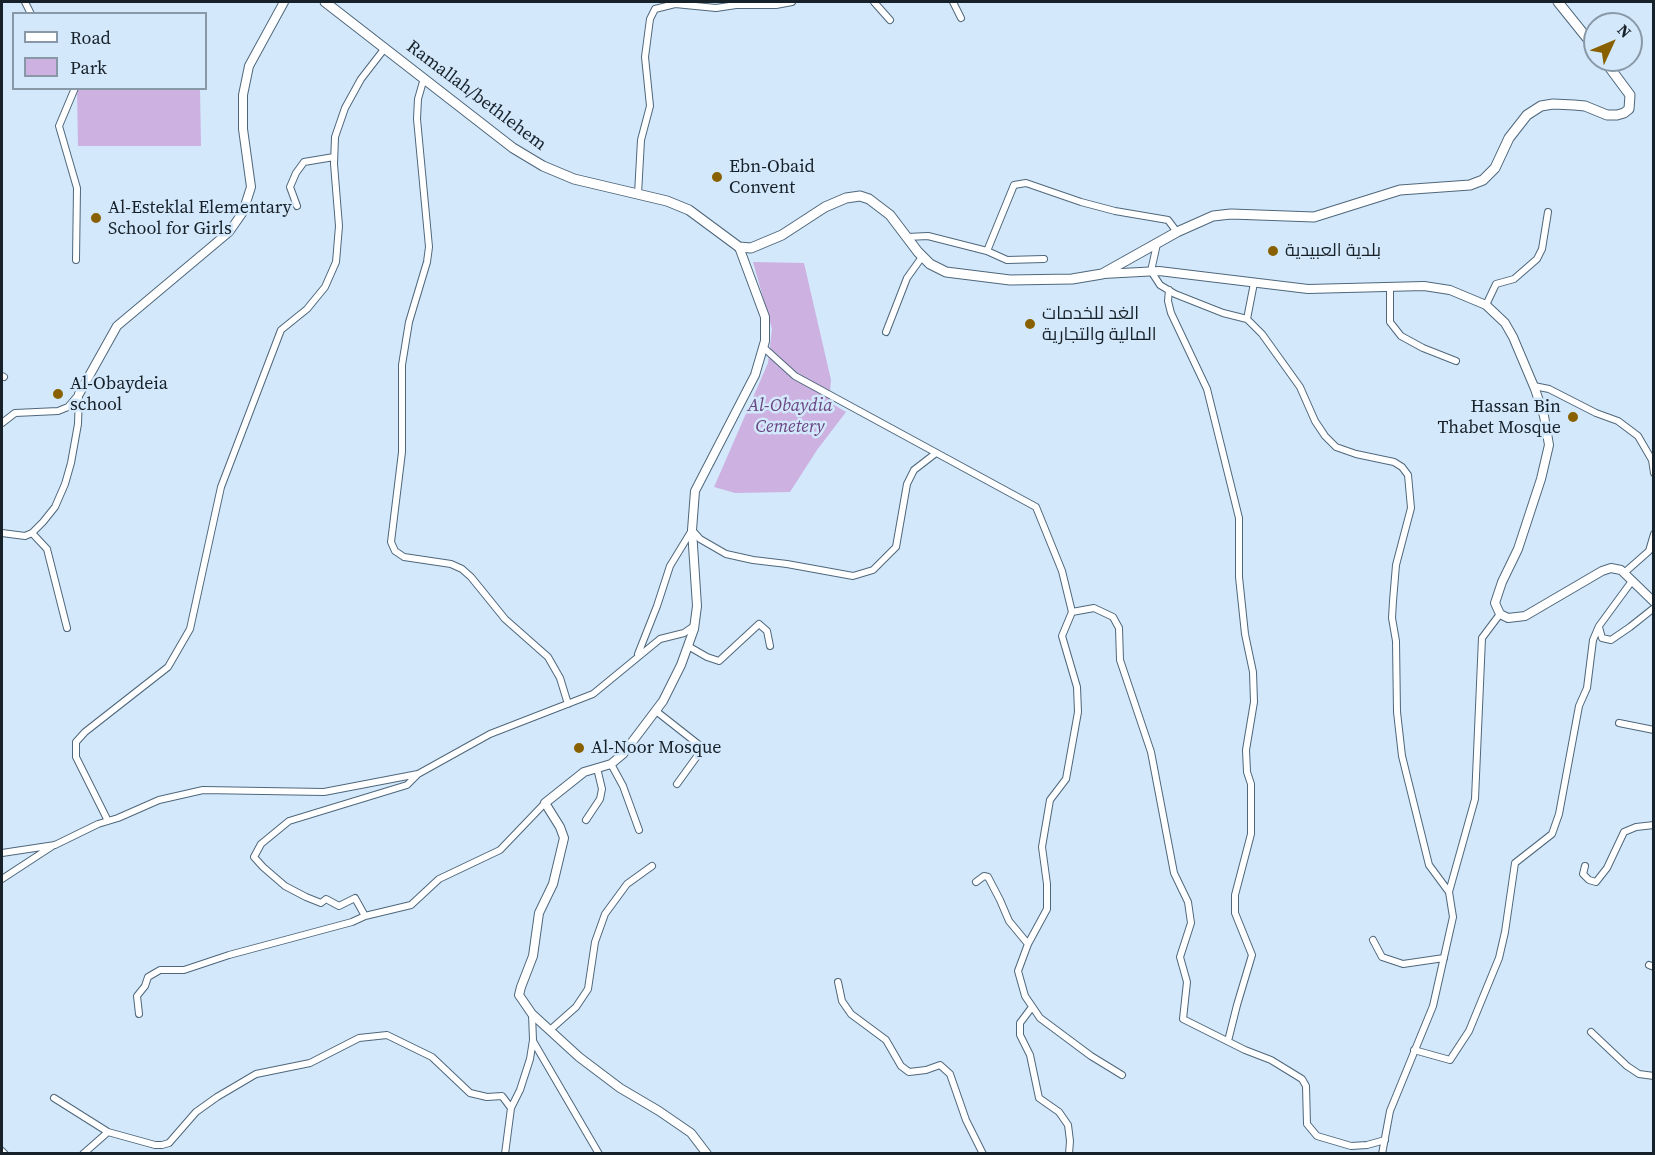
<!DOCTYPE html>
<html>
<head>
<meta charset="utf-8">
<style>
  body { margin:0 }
  #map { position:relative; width:1655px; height:1155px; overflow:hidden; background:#d3e8fb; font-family:"Source Serif 4",serif }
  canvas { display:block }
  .frame { position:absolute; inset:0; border:3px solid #172129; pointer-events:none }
  .legend { position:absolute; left:12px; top:12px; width:195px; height:78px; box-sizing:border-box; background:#d3e8fb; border:2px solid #8898a7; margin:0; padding:8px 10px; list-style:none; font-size:18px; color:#172129 }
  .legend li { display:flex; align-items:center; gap:12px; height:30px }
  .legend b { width:30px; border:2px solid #8898a7 }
  .north { position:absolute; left:1583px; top:12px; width:60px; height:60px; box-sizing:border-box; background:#d3e8fb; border:2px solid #8898a7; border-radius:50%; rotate:46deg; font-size:16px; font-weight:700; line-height:24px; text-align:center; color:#172129 }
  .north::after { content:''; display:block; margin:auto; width:21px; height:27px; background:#896000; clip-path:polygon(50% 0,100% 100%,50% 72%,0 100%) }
</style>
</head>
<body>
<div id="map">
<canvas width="1655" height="1155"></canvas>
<div class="frame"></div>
<ul class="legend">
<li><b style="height:8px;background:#fff"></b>Road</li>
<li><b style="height:16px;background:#cdb1e1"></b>Park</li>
</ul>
<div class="north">N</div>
</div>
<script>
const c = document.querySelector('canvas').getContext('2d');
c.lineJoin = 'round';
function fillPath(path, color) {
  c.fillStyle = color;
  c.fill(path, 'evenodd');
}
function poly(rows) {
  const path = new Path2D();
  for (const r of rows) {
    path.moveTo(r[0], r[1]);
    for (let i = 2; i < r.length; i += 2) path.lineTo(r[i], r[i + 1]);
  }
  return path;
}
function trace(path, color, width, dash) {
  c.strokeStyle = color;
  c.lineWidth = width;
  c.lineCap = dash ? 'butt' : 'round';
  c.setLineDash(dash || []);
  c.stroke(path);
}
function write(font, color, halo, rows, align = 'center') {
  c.font = font + ' "Source Serif 4",Cairo,serif';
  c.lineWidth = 5;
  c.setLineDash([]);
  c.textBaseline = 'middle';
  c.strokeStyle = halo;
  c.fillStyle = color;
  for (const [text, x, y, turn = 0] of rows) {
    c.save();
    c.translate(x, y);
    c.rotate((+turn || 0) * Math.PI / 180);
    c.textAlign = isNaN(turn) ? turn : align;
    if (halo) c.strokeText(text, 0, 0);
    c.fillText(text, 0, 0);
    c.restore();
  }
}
fillPath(poly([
  [77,89,200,89,201,146,78,146],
  [753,262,804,263,831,380,829,402,846,412,817,450,790,492,735,493,714,487,768,363,772,329]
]), '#cdb1e1');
const minor = poly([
  [25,2,31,14],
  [874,2,890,20],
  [953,2,961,18],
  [424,78,418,99,417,119,429,247,427,262,409,322,402,365,402,452,391,542,395,551,404,557,451,564,462,569,471,577,505,619,548,657,560,678,568,704],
  [75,88,59,126,77,188,76,260],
  [638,194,641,140,650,106,645,57,650,19,655,9,675,4,716,8,736,5,776,5,792,2],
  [297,206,290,187,296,173,304,162,334,157],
  [907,237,928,236,987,251],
  [1157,244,1151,271,1160,285,1175,294,1223,313,1247,319,1262,334,1300,387,1315,421,1325,436,1336,447,1356,454,1394,462,1402,467,1408,475,1411,508,1396,565,1393,601,1392,618,1396,641,1397,712,1402,756,1429,865,1449,892],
  [1044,259,1007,260,987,251,1014,185,1026,183,1081,202,1115,211,1168,220,1177,232],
  [1390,287,1390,322,1401,336,1423,348,1456,361],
  [1169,290,1168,301,1171,313,1207,389,1239,518,1239,577,1245,634,1253,672,1254,702,1246,750,1247,772,1251,784,1251,834,1235,895,1235,913,1252,955,1237,1005,1228,1041],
  [1486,305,1496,284,1514,279,1537,259,1542,249,1548,212],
  [1247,319,1254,283],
  [886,332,907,278,922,257],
  [763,347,795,376,1036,507,1062,571,1072,612,1062,636,1077,687,1078,712,1066,779,1050,800,1042,847,1047,884,1047,909,1028,944,1018,971,1025,996,1040,1018,1091,1056,1122,1075],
  [2,376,4,377],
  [1534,386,1549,389,1596,413,1618,421,1638,436,1652,460,1654,473],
  [2,423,15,413,58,411,68,407,79,394],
  [2,533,25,536,32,533,43,522,55,507,65,484,71,463,78,424,79,394],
  [32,533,47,549,67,628],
  [1624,573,1649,551,1654,534],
  [1072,612,1094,608,1113,617,1119,628,1120,660,1151,752,1174,873,1188,902,1191,923,1180,957,1187,982,1183,1019,1245,1050,1271,1060,1302,1079,1306,1086,1307,1124,1317,1136,1351,1146,1367,1145,1385,1140],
  [1599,627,1602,638,1611,640,1630,627,1654,608],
  [688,646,707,657,719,661,759,624,767,631,770,646],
  [638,654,657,606,670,566,692,530,700,539,726,554,753,560,787,564,853,576,873,570,896,547,907,484,914,470,936,453],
  [656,711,703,748,677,784],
  [1619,723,1654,730],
  [611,764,623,786,639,830],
  [586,820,600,799,602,789,597,768],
  [108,821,76,757,76,742,85,732,168,667,190,629,221,487,281,330,307,309,325,287,336,262,339,226,334,164,335,137,345,108,361,79,385,48],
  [2,853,55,845,98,824,118,818,159,800,203,790,324,792,418,774,490,734,593,694,660,639,684,633,694,626],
  [1585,866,1583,874,1589,880,1596,882,1607,868,1624,832,1636,827,1654,825],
  [2,879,54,845],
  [976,882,984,876,988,877,1000,900,1009,921,1028,944],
  [365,916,355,898,339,906,326,899,321,903,306,897,285,886,263,867,254,857,261,844,289,821,407,785,418,774],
  [1373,940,1382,957,1403,964,1444,958],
  [1649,965,1654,967],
  [838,982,842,1001,851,1014,886,1040,901,1066,909,1072,926,1070,940,1065,950,1074,966,1120,983,1154],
  [1032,1007,1020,1023,1020,1035,1030,1055,1039,1098,1059,1112,1068,1125,1070,1141,1069,1154],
  [139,1014,137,996,145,986,148,977,160,970,184,970,229,955,352,922,365,916,411,905,439,879,500,850,545,803],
  [550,1030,576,1007,588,989,595,942,605,914,627,884,652,866],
  [1591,1032,1627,1066,1639,1074,1654,1076],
  [533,1041,599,1154],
  [1414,1050,1450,1060,1469,1031,1499,958,1505,932,1515,863,1552,834,1559,814,1579,706,1587,688,1593,640,1599,626,1632,581],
  [54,1098,108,1132,155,1145,162,1145,169,1143,196,1112,217,1097,256,1074,310,1063,359,1038,387,1035,432,1057,470,1093,487,1097,502,1096,511,1108],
  [2,1151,5,1154],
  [83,1154,108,1132],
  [505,1154,511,1108,520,1090,530,1059,533,1040,532,1014],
  [1382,1154,1390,1111,1433,1006,1453,917,1449,892,1475,799,1482,638,1500,614]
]);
const tertiary = poly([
  [1103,274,1159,271,1308,289,1424,286,1450,290,1486,305,1505,323,1513,337,1535,389,1544,416,1549,445,1541,479,1518,549,1502,582,1495,603,1500,614,1508,618,1525,616,1602,571,1611,568,1621,570,1654,602],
  [79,394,117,326,229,232,243,212,251,187,243,129,243,95,249,66,284,2],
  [707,1154,691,1133,659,1111,620,1088,579,1057,532,1014,519,995,521,987,533,956,539,913,553,884,564,838,560,827,545,803,584,772,611,764,623,754,663,701,681,665,694,629,697,606,692,530,695,491,755,375,765,341,765,317,739,247]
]);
const secondary = poly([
  [325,2,513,148,543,166,574,179,667,201,689,210,739,247,751,248,782,235,825,207,846,198,860,196,869,199,890,215,918,252,930,264,946,272,1010,280,1072,279,1102,274,1177,232,1213,216,1231,214,1314,217,1400,190,1470,185,1483,180,1495,168,1509,138,1527,115,1541,106,1553,104,1574,105,1585,106,1607,115,1617,115,1624,113,1629,109,1630,95,1604,60],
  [1558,2,1595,48]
]);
trace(minor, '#4f677b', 8);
trace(tertiary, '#4f677b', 10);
trace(secondary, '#4f677b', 11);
trace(minor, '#fff', 6);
trace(tertiary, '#fff', 8);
trace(secondary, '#fff', 9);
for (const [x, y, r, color] of [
  [717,177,6,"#896000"],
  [96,218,6,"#896000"],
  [1273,251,6,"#896000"],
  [1030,324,6,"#896000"],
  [58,394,6,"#896000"],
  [1573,417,6,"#896000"],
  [579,748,6,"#896000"]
]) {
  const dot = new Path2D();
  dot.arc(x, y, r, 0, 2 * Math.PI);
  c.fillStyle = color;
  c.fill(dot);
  trace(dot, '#d3e8fb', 2);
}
write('18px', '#172129', '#d3e8fb', [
  ["Ramallah/bethlehem",476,96,37]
]);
write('18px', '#172129', '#d3e8fb', [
  ["Ebn-Obaid",729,167],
  ["Convent",729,188],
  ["Al-Esteklal Elementary",108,208],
  ["School for Girls",108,229],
  ["بلدية العبيدية",1285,251],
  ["الغد للخدمات",1042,314],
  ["المالية والتجارية",1042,335],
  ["Al-Obaydeia",70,384],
  ["school",70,405],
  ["Hassan Bin",1561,407,"right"],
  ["Thabet Mosque",1561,428,"right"],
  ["Al-Noor Mosque",591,748]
], 'left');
write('italic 18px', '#6a4582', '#d3e8fb', [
  ["Al-Obaydia",790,406],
  ["Cemetery",790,427]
]);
</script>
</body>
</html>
